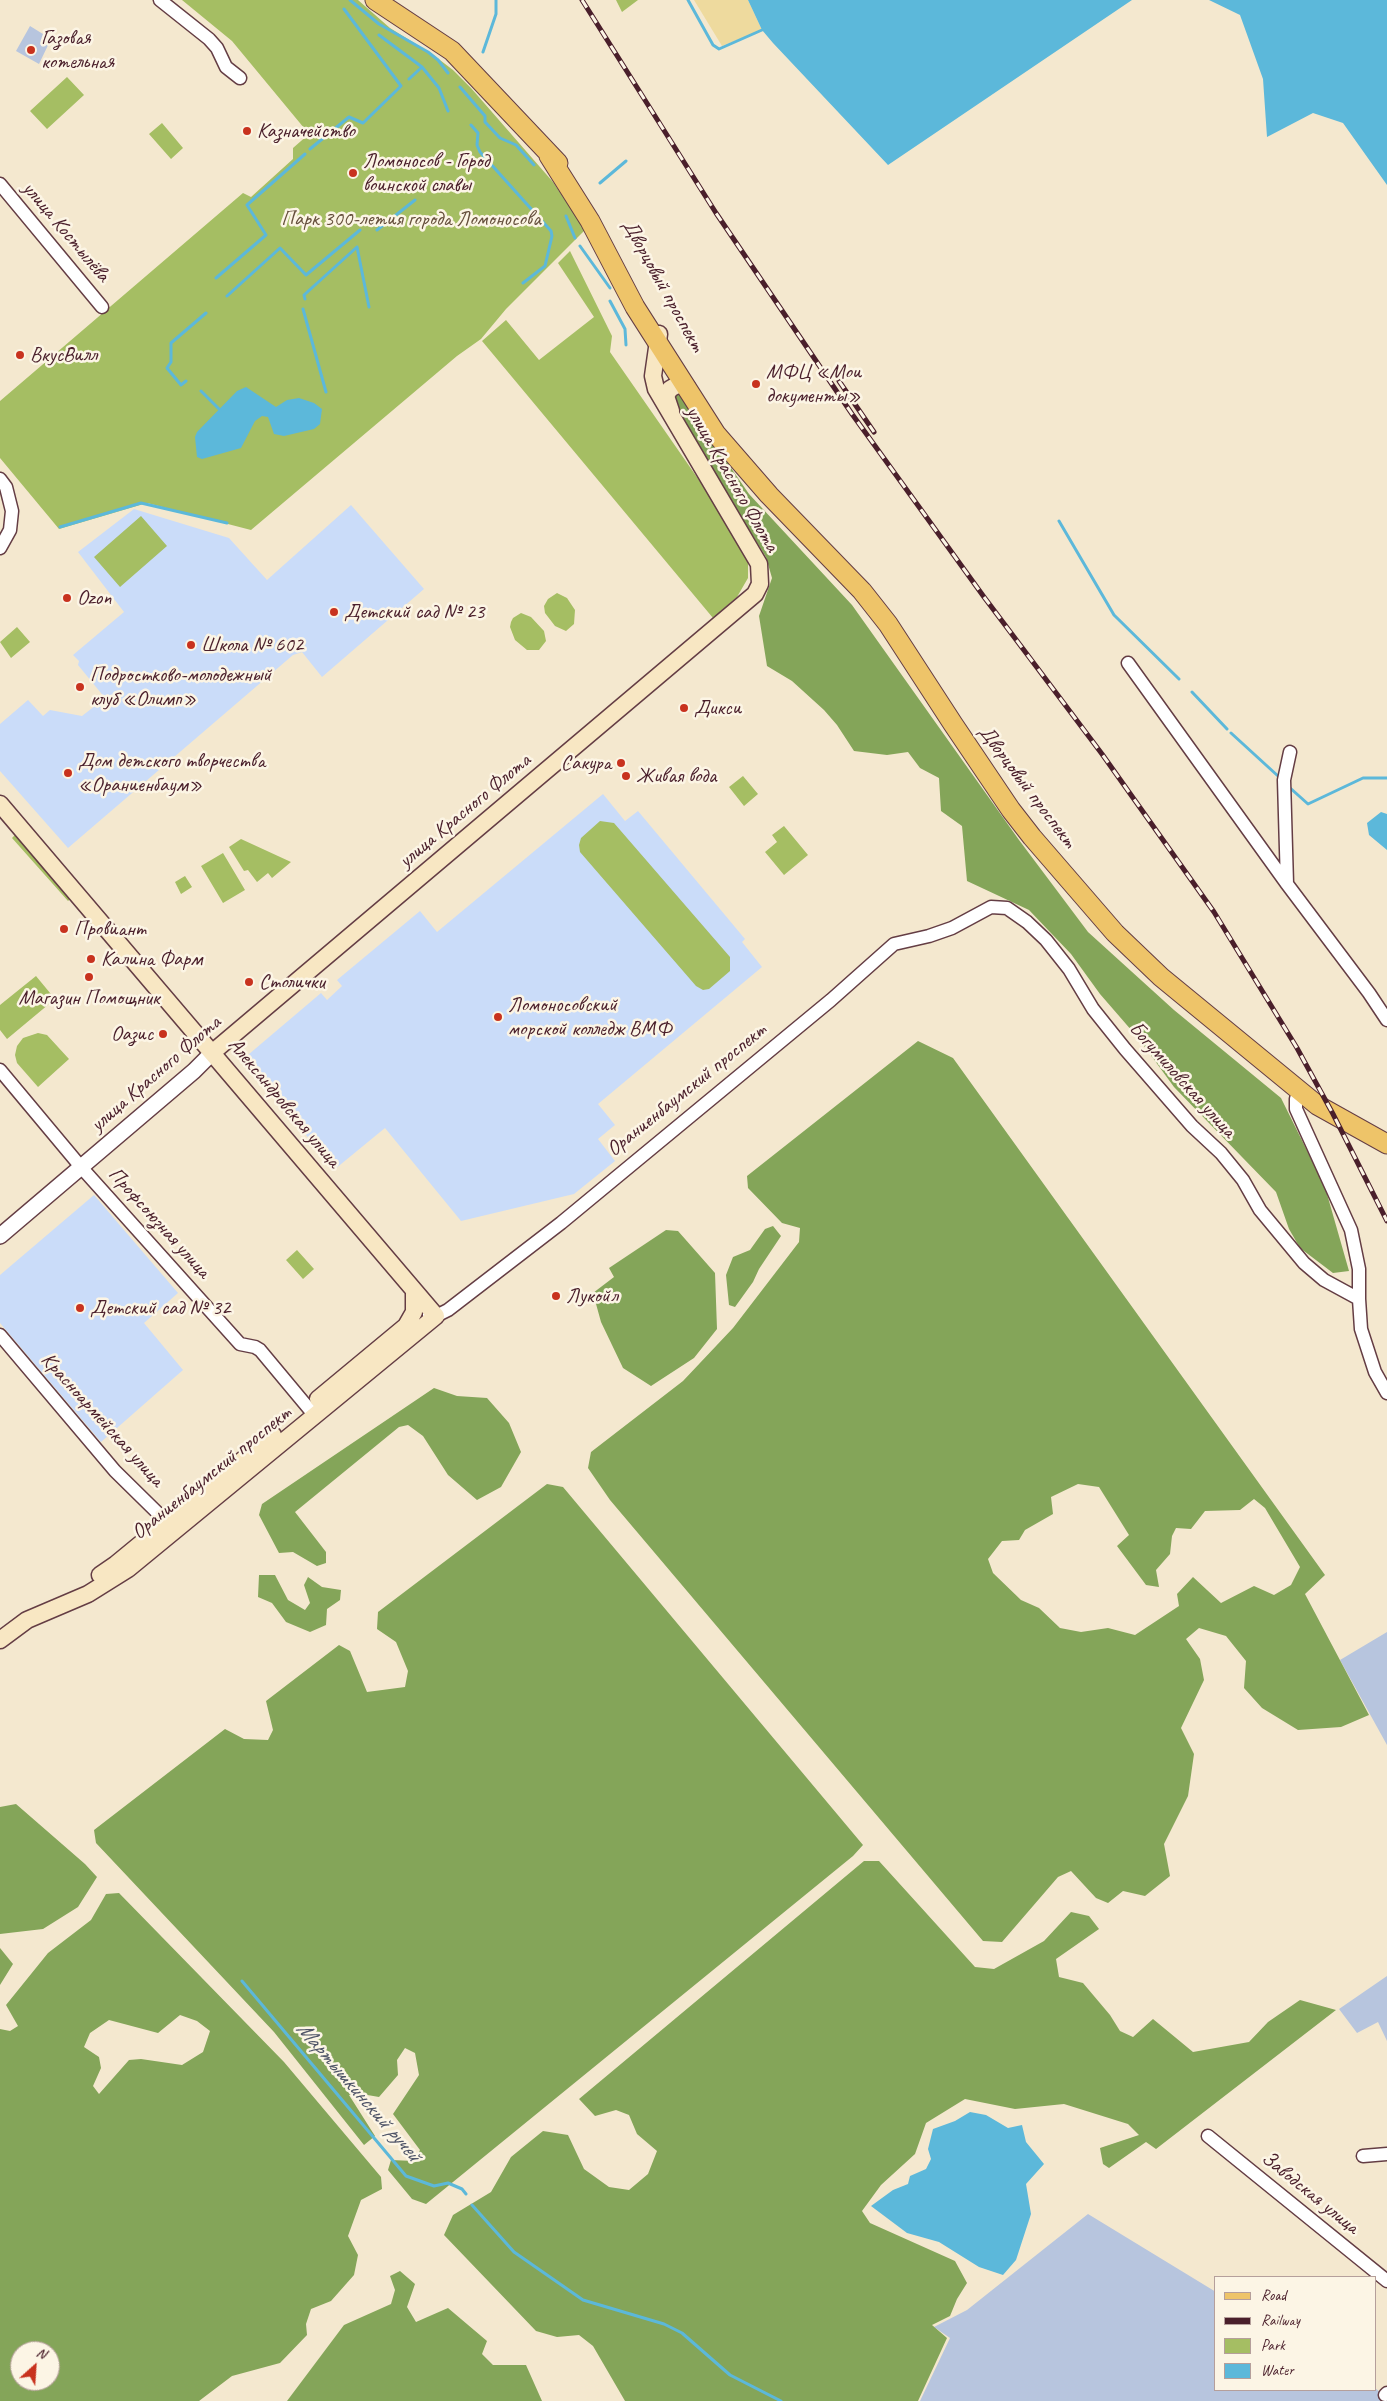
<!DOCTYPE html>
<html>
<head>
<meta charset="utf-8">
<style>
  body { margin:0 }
  #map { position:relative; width:1387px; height:2401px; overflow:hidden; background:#f4e8cf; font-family:Caveat,sans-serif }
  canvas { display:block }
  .legend { position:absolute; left:1214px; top:2276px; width:162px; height:115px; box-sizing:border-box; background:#fcf5e5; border:1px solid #b59f9b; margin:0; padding:6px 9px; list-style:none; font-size:15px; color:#4a1f2b }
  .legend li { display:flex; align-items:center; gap:10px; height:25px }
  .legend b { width:25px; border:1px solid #b59f9b }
  .north { position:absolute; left:10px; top:2341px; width:50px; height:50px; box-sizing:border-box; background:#fcf5e5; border:1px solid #b59f9b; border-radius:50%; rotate:26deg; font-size:14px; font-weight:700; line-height:20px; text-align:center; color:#4a1f2b }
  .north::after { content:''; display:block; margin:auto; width:18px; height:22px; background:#c8321e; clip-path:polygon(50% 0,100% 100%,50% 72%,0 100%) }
</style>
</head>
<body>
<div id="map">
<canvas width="1387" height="2401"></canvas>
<ul class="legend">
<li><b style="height:6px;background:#eec469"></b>Road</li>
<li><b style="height:6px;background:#4a1f2b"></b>Railway</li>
<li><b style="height:14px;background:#a5be63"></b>Park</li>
<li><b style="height:14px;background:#5cb8da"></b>Water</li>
</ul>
<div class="north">N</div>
</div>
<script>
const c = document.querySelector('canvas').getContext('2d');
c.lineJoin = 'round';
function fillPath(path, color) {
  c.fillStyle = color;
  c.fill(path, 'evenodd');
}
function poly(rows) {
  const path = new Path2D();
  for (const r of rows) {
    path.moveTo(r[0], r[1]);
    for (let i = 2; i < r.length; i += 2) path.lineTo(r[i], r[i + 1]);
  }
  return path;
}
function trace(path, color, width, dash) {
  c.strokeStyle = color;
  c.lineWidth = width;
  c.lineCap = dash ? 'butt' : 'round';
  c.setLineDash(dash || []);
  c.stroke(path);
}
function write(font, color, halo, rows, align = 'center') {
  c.font = font + ' Caveat,sans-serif';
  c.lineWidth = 5;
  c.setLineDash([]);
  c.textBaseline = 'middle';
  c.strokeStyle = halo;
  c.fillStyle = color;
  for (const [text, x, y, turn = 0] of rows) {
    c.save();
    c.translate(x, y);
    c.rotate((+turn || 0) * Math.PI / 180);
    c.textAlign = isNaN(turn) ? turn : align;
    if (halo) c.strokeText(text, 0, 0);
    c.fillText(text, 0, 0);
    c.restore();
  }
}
fillPath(poly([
  [351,505,424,589,322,677,302,652,293,655,68,848,0,771,0,724,28,700,43,716,50,710,82,716,105,698,78,665,79,661,73,655,124,612,78,552,134,509,229,538,267,580],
  [603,794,625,821,638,811,745,939,742,942,762,967,598,1104,615,1125,598,1139,615,1161,574,1194,461,1221,385,1128,335,1169,266,1088,268,1085,262,1078,259,1080,242,1060,321,993,327,1000,342,986,337,980,420,911,437,932],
  [94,1195,178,1293,144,1323,183,1370,101,1442,0,1323,0,1275]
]), '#cadcf9');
fillPath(poly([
  [30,26,51,39,39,64,16,51],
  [1387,1632,1387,1745,1340,1660],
  [1387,1976,1387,2041,1378,2022,1357,2033,1339,2009],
  [1088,2214,1216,2292,1216,2390,1376,2389,1385,2395,1387,2401,920,2401,950,2338,934,2327,967,2310]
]), '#b7c5de');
fillPath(poly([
  [182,0,358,0,390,28,432,54,453,70,471,88,553,182,585,230,506,309,481,339,457,356,251,530,147,503,59,529,0,458,0,401,243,193,251,197,293,159,293,148,309,134,232,41],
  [616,0,638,0,622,12],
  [67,77,84,95,47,129,30,111],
  [162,123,183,148,171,159,149,134],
  [570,251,612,336,610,352,742,542,748,561,748,578,737,597,713,618,482,341,506,320,539,360,594,317,558,263],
  [141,516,167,546,120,587,94,557],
  [557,593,567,598,575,610,574,624,566,631,555,626,545,613,544,606,548,599],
  [521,613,531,617,544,631,546,641,539,650,527,650,515,640,510,627,511,622,513,618],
  [17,627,30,642,11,658,0,642],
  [743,776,758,794,744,806,729,787],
  [600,821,614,823,730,957,730,971,709,989,703,990,696,986,580,852,579,845,581,838],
  [784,826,808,855,784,875,765,852,777,842,772,835],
  [16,834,71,898,68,901,12,838],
  [241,839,291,862,272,878,268,873,257,882,248,870,244,871,229,847],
  [223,853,245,890,223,903,201,866],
  [185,876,192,887,181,894,175,882],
  [36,976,55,999,7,1039,0,1030,0,1005],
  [38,1033,47,1035,69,1059,38,1087,17,1063,15,1055,17,1046,23,1038],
  [297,1250,314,1269,303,1279,286,1260]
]), '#a5be63');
fillPath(poly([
  [678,391,749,494,852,605,1019,840,1088,932,1174,1010,1281,1098,1325,1187,1349,1271,1333,1273,1300,1248,1289,1229,1276,1192,1174,1087,1139,1039,1100,994,1071,954,1029,910,967,881,962,826,941,811,939,778,920,768,908,752,887,755,854,751,837,725,824,710,792,681,767,666,759,616,772,578,766,557,686,428,672,397],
  [918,1041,953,1058,1325,1575,1305,1594,1369,1715,1341,1727,1298,1730,1262,1708,1244,1688,1246,1661,1226,1636,1199,1628,1186,1639,1200,1659,1204,1680,1181,1728,1194,1754,1188,1796,1164,1844,1170,1876,1145,1896,1123,1891,1108,1903,1096,1898,1071,1871,1058,1877,1002,1942,983,1941,610,1500,588,1468,591,1452,683,1381,733,1328,799,1242,800,1228,782,1223,748,1188,747,1176],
  [1078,1484,1099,1487,1129,1535,1117,1546,1146,1585,1159,1587,1156,1570,1170,1554,1172,1536,1176,1528,1191,1529,1205,1511,1240,1510,1254,1499,1265,1508,1300,1567,1291,1585,1274,1595,1254,1586,1221,1603,1193,1577,1177,1594,1179,1606,1135,1635,1108,1628,1081,1632,1060,1628,1039,1608,1021,1600,993,1573,988,1559,1002,1541,1019,1540,1025,1530,1053,1514,1051,1497],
  [773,1226,781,1236,759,1269,753,1282,735,1307,729,1305,726,1275,733,1257,750,1250,765,1229],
  [666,1230,678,1231,715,1273,717,1329,694,1358,651,1386,623,1368,601,1322,593,1293,614,1277,609,1268],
  [434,1388,457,1396,487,1398,509,1423,521,1452,501,1487,477,1500,448,1475,423,1436,408,1425,399,1427,295,1512,326,1552,326,1563,317,1566,293,1552,279,1553,259,1515,262,1504],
  [547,1484,563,1487,863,1845,853,1856,426,2204,412,2199,388,2170,391,2160,414,2161,420,2150,393,2114,419,2075,415,2053,405,2048,397,2060,398,2075,379,2097,356,2093,349,2095,375,2136,364,2145,274,2032,96,1843,94,1830,225,1729,244,1739,268,1740,273,1730,266,1701,339,1645,350,1651,367,1692,405,1687,408,1671,396,1642,377,1629,378,1612],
  [259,1575,275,1575,288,1600,305,1610,310,1603,304,1585,308,1577,322,1587,341,1590,340,1600,327,1609,326,1625,310,1632,286,1622,272,1603,258,1597],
  [16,1804,85,1864,97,1877,78,1907,43,1929,0,1934,0,1807],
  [864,1861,879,1861,975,1967,994,1969,1044,1941,1071,1912,1089,1916,1099,1929,1056,1959,1059,1977,1083,1983,1110,2015,1120,2031,1133,2037,1153,2019,1193,2052,1249,2042,1268,2022,1300,2000,1336,2010,1156,2149,1146,2142,1109,2168,1103,2164,1100,2148,1139,2135,1128,2124,1064,2104,1015,2109,965,2099,926,2123,915,2154,881,2185,862,2211,870,2223,955,2261,967,2283,957,2299,950,2316,932,2325,947,2338,918,2401,625,2401,593,2346,579,2335,557,2337,536,2331,444,2235,453,2215,491,2192,511,2157,543,2131,568,2135,584,2169,609,2187,629,2190,648,2174,657,2151,637,2134,629,2115,616,2110,595,2116,579,2099],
  [119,1893,284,2062,381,2177,382,2189,361,2200,348,2236,358,2255,354,2275,331,2301,311,2309,306,2324,307,2335,280,2363,232,2376,199,2401,0,2401,0,2029,10,2031,18,2026,6,2005,48,1953,91,1920,106,1894],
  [180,2015,197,2021,210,2031,203,2052,182,2065,141,2059,129,2060,99,2094,93,2086,101,2068,99,2057,84,2047,90,2033,109,2020,158,2033],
  [20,2351,50,2351,50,2381,20,2381],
  [0,1948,13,1964,0,1985],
  [400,2271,415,2284,407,2307,416,2322,448,2308,487,2341,482,2354,493,2365,526,2365,542,2401,287,2401,344,2325,391,2304,395,2290,390,2276]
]), '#84a559');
fillPath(poly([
  [694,0,748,0,762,30,722,46]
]), '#eeda9e');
fillPath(poly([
  [748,0,1132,0,888,165,773,43,762,30],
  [1209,0,1387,0,1387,185,1343,123,1313,113,1267,137,1263,79,1240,15],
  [246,387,276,407,287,400,299,398,314,403,322,409,320,424,314,429,284,436,274,434,268,417,262,416,255,421,241,448,202,459,197,457,195,437,197,432,237,391],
  [1381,812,1387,814,1387,850,1369,835,1367,823],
  [970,2112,986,2115,1008,2128,1022,2125,1026,2142,1044,2164,1026,2184,1031,2214,1016,2260,1003,2275,979,2267,939,2242,907,2233,871,2206,893,2190,908,2184,910,2176,926,2169,931,2159,928,2149,933,2129,955,2121]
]), '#5cb8da');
trace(poly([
  [350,0,379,24,428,52,438,60,448,73],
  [688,0,713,45,719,49,762,30],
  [379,35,422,67,439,88,448,111],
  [483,52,496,14,496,0],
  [409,79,422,67],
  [460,87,485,116,485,122,500,138,516,145,534,165],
  [471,125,478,133,477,145,480,152,551,231,552,236,545,266,523,283],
  [310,149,349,117,363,123,401,86,344,9],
  [600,183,626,161],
  [566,216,575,238],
  [377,230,415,200],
  [580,246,610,288],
  [357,247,369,307],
  [216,278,266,235,247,205,305,154],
  [227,296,280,248,306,275,360,230],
  [305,299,304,295,357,247],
  [610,301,625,329,626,345],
  [303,309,326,392],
  [186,381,181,385,167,368,171,362,171,343,206,313],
  [201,391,220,410],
  [1059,521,1114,615,1179,679],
  [60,527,141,503,227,523],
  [1192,692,1227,729],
  [1231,733,1278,776],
  [1289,787,1308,804,1363,778,1387,778],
  [242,1981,406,2176,434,2186,448,2183,462,2189,466,2194],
  [472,2205,514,2252,583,2300,664,2324,682,2333,730,2375,781,2401]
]), '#5cb8da', 3);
const minor = poly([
  [160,0,209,39,217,48,226,67,240,78],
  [0,184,102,307],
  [0,479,6,487,12,511,10,530,0,548],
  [1128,663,1287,884,1369,993,1387,1020],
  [1287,884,1284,780,1290,752],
  [0,1070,81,1167,240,1344,255,1347,260,1350,315,1416],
  [1299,1090,1296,1099,1296,1109,1351,1230,1359,1269,1359,1299,1361,1329,1375,1372,1387,1393],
  [429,1315,436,1316,448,1310,561,1223,831,1000,894,944,929,936,952,928,991,907,1007,908,1027,922,1046,940,1069,969,1093,1009,1125,1049,1192,1126,1221,1153,1243,1180,1260,1210,1304,1263,1324,1280,1359,1299],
  [0,1335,115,1471,174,1529],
  [1208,2136,1387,2281],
  [1363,2156,1387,2154],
  [1385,2395,1387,2393]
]);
const tertiary = poly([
  [0,1236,194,1071,213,1052]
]);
const secondary = poly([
  [671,411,666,396,670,389,677,385,687,387],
  [0,804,436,1316,128,1569,88,1594,27,1620,0,1640],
  [213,1052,755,594,760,584,759,564,656,389,653,376,659,334],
  [318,1399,406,1326,414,1312,414,1293],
  [100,1575,116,1564,273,1435]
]);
const primary = poly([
  [375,0,452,51,558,163],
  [549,156,590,221,635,307,716,434,769,495,862,591,888,624,953,724,1011,810,1032,837,1115,933,1161,977,1317,1105,1387,1144]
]);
trace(minor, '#643d44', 15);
trace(tertiary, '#643d44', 18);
trace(secondary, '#643d44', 19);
trace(primary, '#643d44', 21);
trace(minor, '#fff', 12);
trace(tertiary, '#fff', 15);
trace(secondary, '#f8e7c3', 16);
trace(primary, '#eec469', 19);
const rail = poly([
  [582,0,716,213,852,414,984,597,1102,754,1214,912,1297,1048,1333,1114,1387,1221],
  [839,381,874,432]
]);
trace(rail, '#4a1f2b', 5);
trace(rail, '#fcf5e5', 3, [9]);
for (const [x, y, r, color] of [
  [31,50,5,"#c8321e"],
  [247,131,5,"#c8321e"],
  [353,173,5,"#c8321e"],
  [20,355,5,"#c8321e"],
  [756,384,5,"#c8321e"],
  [67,598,5,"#c8321e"],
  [334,612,5,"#c8321e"],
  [191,645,5,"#c8321e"],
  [80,687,5,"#c8321e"],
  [684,708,5,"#c8321e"],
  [621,763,5,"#c8321e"],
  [68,773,5,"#c8321e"],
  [626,776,5,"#c8321e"],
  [64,929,5,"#c8321e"],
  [91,959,5,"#c8321e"],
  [89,977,5,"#c8321e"],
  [249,982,5,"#c8321e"],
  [498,1017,5,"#c8321e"],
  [163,1034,5,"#c8321e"],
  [556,1296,5,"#c8321e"],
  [80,1308,5,"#c8321e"]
]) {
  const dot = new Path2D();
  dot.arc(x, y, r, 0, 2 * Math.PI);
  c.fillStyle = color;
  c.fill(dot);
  trace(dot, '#fcf5e5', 2);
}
write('21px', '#4a1f2b', '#fcf5e5', [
  ["Газовая",41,38],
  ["котельная",41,62],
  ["Казначейство",257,131],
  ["Ломоносов - Город",363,161],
  ["воинской славы",363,185],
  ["ВкусВилл",30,355],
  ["МФЦ «Мои",766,372],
  ["документы»",766,396],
  ["Ozon",77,598],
  ["Детский сад № 23",344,612],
  ["Школа № 602",201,645],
  ["Подростково-молодежный",90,675],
  ["клуб «Олимп»",90,699],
  ["Дикси",694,708],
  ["Дом детского творчества",78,761],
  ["«Ораниенбаум»",78,785],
  ["Сакура",611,763,"right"],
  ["Живая вода",636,776],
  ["Провиант",74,929],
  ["Калина Фарм",101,959],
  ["Столички",259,982],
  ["Магазин Помощник",89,998,"center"],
  ["Ломоносовский",508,1005],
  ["морской колледж ВМФ",508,1029],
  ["Оазис",153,1034,"right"],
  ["Лукойл",566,1296],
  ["Детский сад № 32",90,1308]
], 'left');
write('21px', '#654f3c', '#fcf5e5', [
  ["Парк 300-летия города Ломоносова",411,219]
]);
write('21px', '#4a1f2b', '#fcf5e5', [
  ["улица Костылёва",66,232,50],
  ["Дворцовый проспект",663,286,61],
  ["улица Красного Флота",732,479,60],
  ["Дворцовый проспект",1027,787,53],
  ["улица Красного Флота",465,811,-40],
  ["улица Красного Флота",156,1074,-41],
  ["Богумиловская улица",1182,1080,48],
  ["Ораниенбаумский проспект",687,1090,-39],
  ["Александровская улица",284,1103,50],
  ["Профсоюзная улица",159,1223,48],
  ["Красноармейская улица",102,1420,48],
  ["Ораниенбаумский проспект",212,1473,-39],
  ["Заводская улица",1310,2193,39]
]);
write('italic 22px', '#505568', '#fcf5e5', [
  ["Мартышкинский ручей",358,2092,49]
]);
</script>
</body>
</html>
